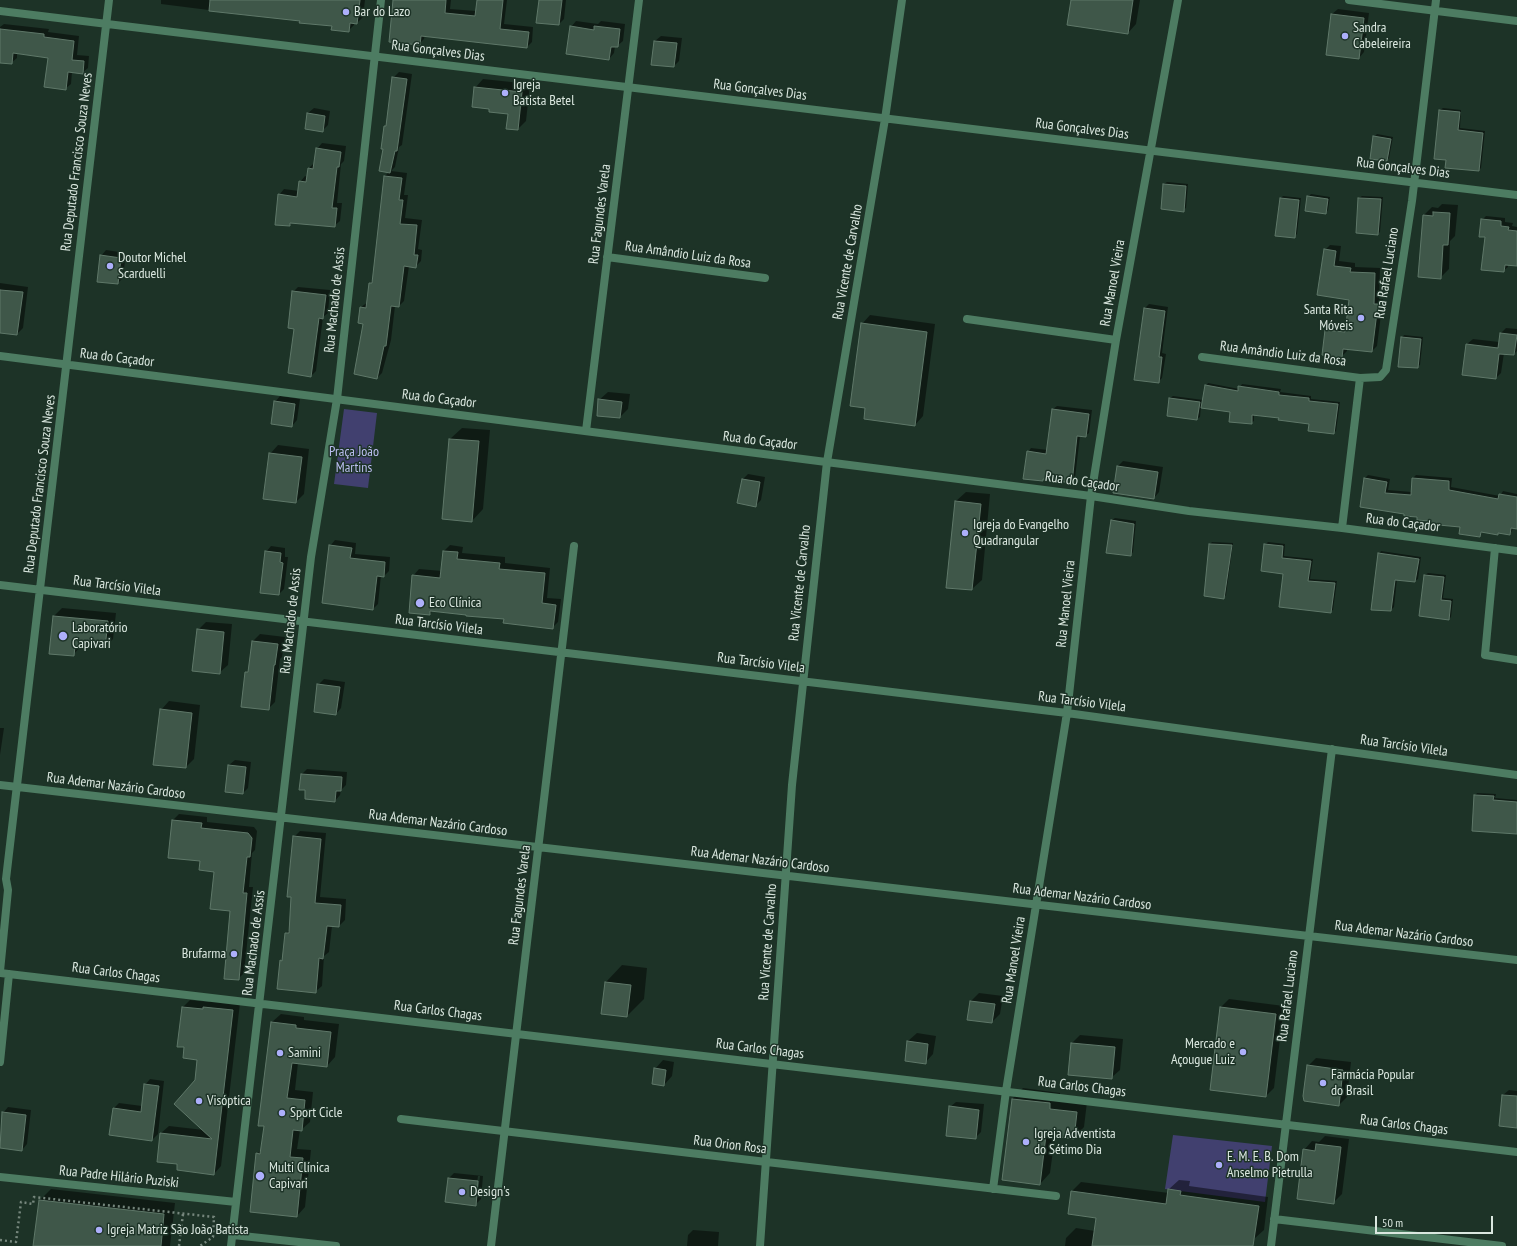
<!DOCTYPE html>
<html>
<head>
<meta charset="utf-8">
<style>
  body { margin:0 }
  #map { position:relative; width:1517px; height:1246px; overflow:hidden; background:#1d3327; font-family:"PT Sans Narrow",sans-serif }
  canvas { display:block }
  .scale { position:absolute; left:1375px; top:1216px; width:118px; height:18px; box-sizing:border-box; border:2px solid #dae7df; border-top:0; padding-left:5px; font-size:12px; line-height:14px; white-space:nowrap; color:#dae7df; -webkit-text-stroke:3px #1d3327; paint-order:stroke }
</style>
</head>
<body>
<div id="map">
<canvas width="1517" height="1246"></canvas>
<div class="scale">50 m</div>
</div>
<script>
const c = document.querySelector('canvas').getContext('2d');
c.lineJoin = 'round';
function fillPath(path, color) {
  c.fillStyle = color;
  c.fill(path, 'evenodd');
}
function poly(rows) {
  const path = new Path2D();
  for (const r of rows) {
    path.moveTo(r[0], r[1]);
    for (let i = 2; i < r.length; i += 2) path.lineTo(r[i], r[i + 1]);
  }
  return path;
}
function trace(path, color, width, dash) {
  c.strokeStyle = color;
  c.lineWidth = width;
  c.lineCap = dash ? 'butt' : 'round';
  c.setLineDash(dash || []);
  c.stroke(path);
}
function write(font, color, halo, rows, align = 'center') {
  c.font = font + ' "PT Sans Narrow",sans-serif';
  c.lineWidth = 3;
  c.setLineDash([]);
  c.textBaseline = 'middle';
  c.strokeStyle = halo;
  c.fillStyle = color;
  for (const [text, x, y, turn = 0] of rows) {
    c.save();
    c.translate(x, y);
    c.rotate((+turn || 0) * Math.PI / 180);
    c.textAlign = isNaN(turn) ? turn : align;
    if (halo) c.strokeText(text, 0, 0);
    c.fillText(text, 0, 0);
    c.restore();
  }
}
fillPath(poly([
  [344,409,377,413,368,488,334,484],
  [1173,1135,1272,1146,1265,1202,1165,1189]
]), '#41406f');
fillPath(poly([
  [161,0,365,0,363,17,357,23,354,23,354,25,348,31,333,25,301,20,256,16,161,4],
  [394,0,451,0,450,9,476,11,478,0,507,0,504,24,533,27,532,42,527,47,425,35,424,39,419,44],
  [540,0,566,0,564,19,559,24],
  [1072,0,1140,0,1136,24,1128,33],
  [1338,9,1369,13,1364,52,1359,58,1332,14],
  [576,21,598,24,601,21,625,24,623,41,617,46,615,46,614,53,609,59,571,27],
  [4,24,49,29,48,32,79,36,77,55,89,56,88,68,82,73,72,72,71,84,65,89,49,57,17,53,17,58,11,63,0,62,0,27],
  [661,36,682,38,679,61,674,66,655,41],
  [399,72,412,74,402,145,399,147,395,167,391,171,407,173,404,195,408,195,405,218,422,220,418,249,422,250,421,261,415,267,409,266,404,301,399,306,395,306,391,340,382,373,377,378,361,307,368,302,370,283,373,280,385,176,389,172,384,149,385,127,387,124,393,78],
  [483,79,530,84,526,121,518,129,509,113,490,108,475,88],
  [314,108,330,111,328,125,322,131,308,113],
  [1443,108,1461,110,1460,128,1485,131,1481,168,1479,170,1447,159,1440,110],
  [1377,134,1393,137,1389,158,1387,160,1374,137],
  [322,143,346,146,344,161,341,164,337,203,342,203,340,221,334,226,292,222,290,225,279,195,284,189,299,191,300,182,305,176,308,177,309,168,314,163,317,149],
  [1167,182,1188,184,1186,208,1183,210,1162,209,1164,184],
  [1311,194,1330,197,1328,210,1326,213,1308,197],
  [1283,196,1301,198,1297,234,1294,237,1281,198],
  [1362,196,1383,197,1380,232,1378,234,1359,198],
  [1442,204,1458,205,1455,236,1450,241,1449,269,1440,278,1424,215,1432,207,1438,208],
  [1486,216,1505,218,1505,222,1513,223,1512,226,1517,227,1517,265,1508,264,1508,267,1503,271,1486,236,1482,220],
  [1330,245,1341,246,1339,261,1355,263,1355,267,1380,268,1379,299,1383,299,1377,346,1372,351,1347,348,1347,351,1341,357,1326,330,1332,325,1346,327,1350,299,1325,250],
  [106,250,126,253,123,278,118,283,101,256],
  [0,283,28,287,23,328,17,334,0,332],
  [298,287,330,290,328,313,323,317,316,371,311,376,295,328,293,292],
  [1149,304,1168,307,1162,353,1166,354,1162,378,1158,382,1145,308],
  [870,315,935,324,923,416,915,425,866,407,862,324],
  [1506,328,1517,329,1517,351,1514,354,1504,353,1501,373,1496,378,1467,344,1473,339,1499,342,1501,333],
  [1404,335,1423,337,1420,365,1417,367,1402,338],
  [1208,383,1239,389,1242,384,1281,389,1280,392,1311,396,1311,399,1340,402,1336,431,1334,433,1310,423,1280,417,1254,415,1254,421,1251,423,1231,411,1201,406,1200,417,1197,419,1168,415,1170,398,1173,396,1203,400,1206,386],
  [608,392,630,394,628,409,620,417,599,400],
  [280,396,300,399,297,420,292,426,275,402],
  [1057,406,1092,410,1089,433,1085,436,1080,436,1075,478,1071,482,1044,478,1042,480,1028,452,1031,448,1048,450,1053,409],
  [462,428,490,430,483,509,472,521,444,518,450,439],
  [278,445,309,449,304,494,296,502,270,454],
  [1123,461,1163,467,1159,492,1154,498,1118,466],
  [748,474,765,477,761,500,755,506,743,479],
  [1368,475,1390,479,1388,490,1412,492,1413,478,1416,475,1452,478,1451,487,1500,496,1503,491,1517,494,1517,527,1513,527,1512,531,1509,534,1500,532,1497,534,1483,531,1479,536,1462,526,1429,520,1405,513,1365,478],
  [966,492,990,494,982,580,972,589,956,501],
  [1115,518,1136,521,1133,552,1131,555,1107,553,1112,520],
  [335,540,356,543,355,554,390,557,389,571,384,576,381,575,378,604,373,609,330,546],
  [1212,542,1233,543,1226,595,1223,598,1205,595,1210,544],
  [1268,542,1285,544,1284,556,1313,559,1310,579,1337,581,1333,610,1330,612,1284,573,1265,545],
  [450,545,463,547,462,553,505,557,505,563,550,568,547,598,561,599,558,622,552,628,505,618,433,610,430,614,413,576,419,569,442,571,444,551],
  [271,546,285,548,285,557,288,557,284,589,279,594,266,552],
  [1381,551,1421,557,1418,579,1415,581,1397,579,1394,607,1391,610,1379,554],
  [1428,573,1446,575,1443,598,1453,599,1451,617,1449,619,1420,615,1425,575],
  [62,608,116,613,113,639,105,647,82,645,73,655,54,616],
  [206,622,232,624,228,665,219,673,198,630],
  [260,634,285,637,282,657,280,659,275,702,268,709,246,672,249,670,253,641],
  [324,679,345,682,341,708,336,714,318,685],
  [169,701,200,705,194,759,186,767,161,710],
  [0,728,4,728,0,755],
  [235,760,251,762,248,788,243,793,226,791,229,765],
  [307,769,347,772,346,785,341,790,340,795,335,801,306,789,302,774],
  [1477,793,1496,794,1495,798,1517,800,1517,834,1512,834,1512,832,1475,796],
  [179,814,207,817,207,822,254,827,257,831,255,850,252,853,249,887,253,887,244,973,238,979,232,910,215,871,201,860,173,820],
  [300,831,326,833,320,897,346,899,345,920,339,926,332,926,329,952,324,956,322,986,315,992,281,961,284,958,286,933,290,930,294,837],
  [622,965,647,968,644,999,627,1016,606,982],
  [979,993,1003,996,1000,1014,992,1022,971,1001],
  [1229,999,1284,1006,1274,1088,1266,1096,1221,1007],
  [190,1000,209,1002,212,1000,240,1003,221,1166,214,1174,178,1164,158,1161,161,1133,169,1126,204,1130,196,1080,198,1059,185,1047,183,1007],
  [281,1014,304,1017,304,1020,339,1024,335,1057,327,1066,298,1063,295,1090,313,1092,310,1122,301,1130,300,1130,297,1149,311,1150,305,1207,297,1216,257,1154,262,1149,265,1125,272,1022],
  [917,1033,936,1036,933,1054,925,1063,908,1041],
  [1080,1035,1123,1039,1120,1070,1111,1078,1072,1043],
  [1316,1058,1351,1062,1347,1097,1339,1105,1308,1066],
  [663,1060,674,1062,672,1076,664,1085,655,1069],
  [150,1079,164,1081,158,1134,152,1140,114,1108,119,1103,142,1106,145,1085],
  [1023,1088,1060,1093,1060,1098,1087,1102,1084,1127,1074,1138,1055,1136,1050,1173,1040,1184,1012,1099],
  [1509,1090,1517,1091,1517,1127,1503,1095],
  [956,1102,984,1104,981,1132,975,1138,950,1107],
  [8,1107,31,1110,27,1144,22,1150,0,1147,3,1113],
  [1325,1136,1349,1139,1342,1194,1334,1202,1304,1150,1312,1141,1319,1142],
  [454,1173,483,1176,481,1199,475,1205,449,1178],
  [478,1176,480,1176,477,1200,475,1200],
  [1179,1180,1190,1181,1189,1186,1268,1197,1264,1230,1254,1239,1251,1246,1065,1246,1066,1238,1076,1228,1095,1231,1097,1217,1072,1191,1081,1182,1169,1193,1169,1189],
  [51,1189,175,1203,170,1246,34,1246,40,1200],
  [693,1230,719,1232,718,1246,687,1246,688,1235]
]), '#0007');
const building = poly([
  [210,0,360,0,357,24,350,23,349,32,331,30,332,26,299,23,300,21,209,11,210,0],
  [393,0,446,0,445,13,475,16,477,0,503,0,500,29,529,32,527,48,421,36,420,45,389,42,393,0],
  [539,0,562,0,559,25,536,23,539,0],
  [1071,0,1133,0,1128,34,1067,25,1071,0],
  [1331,14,1364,18,1359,59,1326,55,1331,14],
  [570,26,594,30,594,26,620,29,618,47,611,47,609,60,566,54,570,26],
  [0,29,44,34,44,37,74,41,72,60,84,61,83,74,68,72,66,90,44,87,48,58,13,53,12,64,0,63,0,29],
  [654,41,677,43,674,67,651,65,654,41],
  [392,77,407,79,397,151,395,151,390,173,379,171,383,149,381,149,384,126,386,126,392,77],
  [474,87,522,92,518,130,506,129,508,114,489,112,489,109,472,107,474,87],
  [1439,110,1460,112,1458,130,1483,133,1479,171,1445,168,1446,160,1434,159,1439,110],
  [307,113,325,116,323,132,305,129,307,113],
  [1373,136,1391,139,1387,161,1370,159,1373,136],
  [316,148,341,152,339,167,337,167,332,208,337,208,335,227,290,223,290,226,275,225,278,194,297,197,299,181,306,182,308,168,313,169,316,148],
  [384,176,402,178,399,200,403,200,400,224,417,225,414,255,418,255,416,268,404,266,399,307,391,306,386,346,384,346,377,379,354,374,363,324,358,323,360,307,366,308,369,283,372,283,384,176],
  [1163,184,1186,186,1184,212,1161,209,1163,184],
  [1307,196,1328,199,1326,214,1305,211,1307,196],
  [1280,198,1299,200,1295,238,1275,236,1280,198],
  [1358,198,1381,199,1378,235,1356,233,1358,198],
  [1433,212,1450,213,1448,245,1443,245,1441,279,1418,277,1423,215,1433,216,1433,212],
  [1481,219,1501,221,1501,226,1509,227,1508,230,1517,231,1517,266,1505,265,1504,272,1481,270,1485,237,1479,237,1481,219],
  [1324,249,1336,251,1334,266,1351,268,1350,272,1375,273,1374,304,1378,304,1372,352,1343,349,1342,358,1322,355,1325,330,1345,332,1349,300,1317,295,1324,249],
  [100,255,121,258,118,284,97,282,100,255],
  [0,290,23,292,17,335,0,333,0,290],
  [292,291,326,295,323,319,319,318,311,377,288,373,294,329,288,328,292,291],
  [1144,308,1165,311,1159,357,1162,357,1159,383,1134,380,1144,308],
  [861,323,927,332,915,426,864,419,865,408,850,406,861,323],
  [1500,333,1517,335,1514,355,1499,354,1496,379,1462,375,1466,344,1498,348,1500,333],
  [1401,337,1421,339,1418,368,1398,367,1401,337],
  [1205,385,1238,391,1238,386,1279,392,1279,395,1309,398,1309,401,1338,404,1334,434,1308,431,1309,424,1278,420,1279,418,1252,415,1252,424,1229,422,1230,412,1201,408,1205,385],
  [1169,398,1200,402,1197,420,1167,416,1169,398],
  [598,399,622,402,620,418,597,416,598,399],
  [274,401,295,404,292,427,271,424,274,401],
  [1052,409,1089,414,1086,437,1077,436,1072,483,1043,479,1043,481,1023,479,1027,451,1046,454,1052,409],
  [449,439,479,441,472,522,442,519,449,439],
  [269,453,302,457,296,503,263,499,269,453],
  [1117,466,1158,472,1154,499,1113,493,1117,466],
  [1364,478,1387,482,1385,493,1411,495,1412,478,1449,481,1449,490,1498,499,1499,494,1517,497,1517,529,1511,528,1510,535,1498,533,1498,535,1481,532,1480,537,1459,534,1460,527,1428,524,1428,521,1417,520,1417,517,1404,516,1404,514,1360,507,1364,478],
  [742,479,760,482,756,507,737,503,742,479],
  [955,501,981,504,972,590,946,588,955,501],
  [1111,520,1134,524,1131,556,1106,553,1111,520],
  [1209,544,1232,545,1224,599,1204,596,1209,544],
  [1264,544,1283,546,1282,558,1311,561,1308,581,1335,583,1331,613,1279,607,1283,574,1261,571,1264,544],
  [329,545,352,548,350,558,385,562,384,577,377,576,373,610,322,603,329,545],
  [265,551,281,553,280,562,283,563,279,595,260,593,265,551],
  [443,551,458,552,457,559,500,563,499,569,545,573,542,603,556,605,553,629,503,623,504,619,466,616,466,615,430,611,430,615,409,613,412,575,440,578,443,551],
  [1378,553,1419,559,1415,582,1395,580,1391,611,1371,610,1378,553],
  [1424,575,1444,577,1441,600,1451,601,1449,620,1419,616,1424,575],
  [53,616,108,621,105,648,75,646,74,656,49,654,53,616],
  [197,629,224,632,220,674,192,671,197,629],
  [252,641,278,644,275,665,274,665,269,710,241,707,245,672,248,672,252,641],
  [317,684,340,687,336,715,314,712,317,684],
  [160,709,192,713,186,768,153,765,160,709],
  [228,765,246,767,243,794,225,792,228,765],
  [301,774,342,777,341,791,336,791,335,802,305,799,305,790,299,790,301,774],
  [1474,795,1494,796,1493,800,1517,802,1517,834,1472,831,1474,795],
  [172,820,202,823,201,828,248,833,252,838,250,857,247,857,243,893,247,893,239,980,224,979,230,911,210,909,214,872,199,870,200,861,168,858,172,820],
  [293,836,321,839,315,903,341,905,339,927,327,926,323,959,319,958,316,993,277,989,280,960,282,961,285,933,289,933,291,897,287,897,293,836],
  [605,982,631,985,627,1017,601,1014,605,982],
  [970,1001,995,1004,992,1023,967,1020,970,1001],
  [182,1007,203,1009,203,1007,233,1010,214,1175,177,1170,177,1164,157,1162,160,1133,212,1139,174,1104,195,1080,197,1060,183,1058,184,1047,177,1047,182,1007],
  [1220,1007,1276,1014,1266,1097,1210,1090,1220,1007],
  [271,1022,296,1025,296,1028,331,1032,327,1067,292,1063,287,1098,305,1100,302,1131,293,1130,290,1157,303,1158,297,1217,250,1212,256,1153,260,1154,264,1126,258,1126,271,1022],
  [907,1041,928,1044,926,1064,905,1061,907,1041],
  [1071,1043,1115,1047,1112,1079,1068,1075,1071,1043],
  [1307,1065,1343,1070,1339,1106,1304,1101,1303,1096,1307,1065],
  [654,1068,666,1070,664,1086,652,1084,654,1068],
  [144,1084,159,1086,152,1141,109,1135,113,1108,141,1112,144,1084],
  [1502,1095,1517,1096,1517,1128,1499,1126,1502,1095],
  [1012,1099,1050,1103,1050,1109,1077,1112,1074,1139,1046,1135,1040,1185,1002,1180,1012,1099],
  [949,1106,979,1110,976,1139,946,1136,949,1106],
  [2,1112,26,1115,22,1151,0,1148,2,1112],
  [1316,1144,1341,1147,1334,1204,1297,1199,1303,1149,1315,1151,1316,1144],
  [448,1178,478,1181,476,1206,445,1202,448,1178],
  [1168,1189,1181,1191,1180,1195,1259,1206,1253,1246,1092,1246,1096,1218,1068,1214,1071,1191,1166,1204,1168,1189],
  [39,1200,164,1214,161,1246,33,1246,39,1200]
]);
fillPath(building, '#3f5749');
trace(building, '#5f7869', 1);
trace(poly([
  [0,1240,16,1242,21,1202,33,1204,34,1197,214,1217,213,1237,200,1246],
  [179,1246,183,1214]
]), '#76877d', 2.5, [2, 3]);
trace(poly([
  [1349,0,1517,21],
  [0,11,1517,195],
  [607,257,765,278],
  [967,319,1116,340],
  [0,356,1091,496,1189,511,1342,528,1517,551],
  [1202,357,1360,378],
  [586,431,639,0],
  [1342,528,1360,378,1380,377,1386,370,1412,201,1436,0],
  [1495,548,1485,655,1517,660],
  [0,585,1067,713,1517,775],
  [0,785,1517,960],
  [0,971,8,890,6,879,109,0],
  [0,973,1517,1152],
  [0,1062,9,974],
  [401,1119,1056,1196],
  [0,1177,236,1202],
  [993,1189,1006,1091,1067,713,1091,496,1116,340,1178,0],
  [1274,1219,1502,1246],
  [233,1235,336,1246],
  [231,1246,311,557,337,399,381,0],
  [491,1246,574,546],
  [760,1246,792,785,827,462,885,119,902,0],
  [1271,1246,1332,749]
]), '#4d7c62', 8);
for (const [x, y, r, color] of [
  [346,12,4,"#adaffb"],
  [1345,36,4,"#adaffb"],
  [505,93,4,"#adaffb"],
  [110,266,4,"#adaffb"],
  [1361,318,4,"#adaffb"],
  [965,533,4,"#adaffb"],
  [420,603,5,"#adaffb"],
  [63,636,5,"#adaffb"],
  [234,954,4,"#adaffb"],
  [1243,1052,4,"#adaffb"],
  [280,1053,4,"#adaffb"],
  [1323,1083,4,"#adaffb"],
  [199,1101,4,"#adaffb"],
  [282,1113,4,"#adaffb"],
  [1026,1142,4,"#adaffb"],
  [1219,1165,4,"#adaffb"],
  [260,1176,5,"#adaffb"],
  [462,1192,4,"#adaffb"],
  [99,1230,4,"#adaffb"]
]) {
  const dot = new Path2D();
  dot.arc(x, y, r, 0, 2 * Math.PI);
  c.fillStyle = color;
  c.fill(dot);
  trace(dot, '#1d3327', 1.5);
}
write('14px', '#dae7df', '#1d3327', [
  ["Bar do Lazo",354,12],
  ["Sandra",1353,28],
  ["Cabeleireira",1353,44],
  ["Igreja",513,85],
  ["Batista Betel",513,101],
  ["Doutor Michel",118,258],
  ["Scarduelli",118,274],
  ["Santa Rita",1353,310,"right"],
  ["Móveis",1353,326,"right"],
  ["Igreja do Evangelho",973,525],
  ["Quadrangular",973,541],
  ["Eco Clínica",429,603],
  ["Laboratório",72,628],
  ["Capivari",72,644],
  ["Brufarma",226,954,"right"],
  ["Mercado e",1235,1044,"right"],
  ["Açougue Luiz",1235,1060,"right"],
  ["Samini",288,1053],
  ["Farmácia Popular",1331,1075],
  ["do Brasil",1331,1091],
  ["Visóptica",207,1101],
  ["Sport Cicle",290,1113],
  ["Igreja Adventista",1034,1134],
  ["do Sétimo Dia",1034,1150],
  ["E. M. E. B. Dom",1227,1157],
  ["Anselmo Pietrulla",1227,1173],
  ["Multi Clínica",269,1168],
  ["Capivari",269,1184],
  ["Design's",470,1192],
  ["Igreja Matriz São João Batista",107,1230]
], 'left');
write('14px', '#dae7df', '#1d3327', [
  ["Rua Gonçalves Dias",438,51,7],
  ["Rua Gonçalves Dias",760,90,7],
  ["Rua Gonçalves Dias",1082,129,7],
  ["Rua Deputado Francisco Souza Neves",77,162,-83],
  ["Rua Gonçalves Dias",1403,168,7],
  ["Rua Fagundes Varela",600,214,-83],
  ["Rua Amândio Luiz da Rosa",688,255,8],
  ["Rua Vicente de Carvalho",848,262,-80],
  ["Rua Rafael Luciano",1387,273,-81],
  ["Rua Manoel Vieira",1113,283,-80],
  ["Rua Machado de Assis",335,300,-84],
  ["Rua Amândio Luiz da Rosa",1283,354,7],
  ["Rua do Caçador",117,358,7],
  ["Rua do Caçador",439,399,7],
  ["Rua do Caçador",760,441,7],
  ["Rua do Caçador",1082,482,8],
  ["Rua Deputado Francisco Souza Neves",40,484,-83],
  ["Rua do Caçador",1403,523,7],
  ["Rua Vicente de Carvalho",800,583,-84],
  ["Rua Tarcísio Vilela",117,586,7],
  ["Rua Manoel Vieira",1066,604,-84],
  ["Rua Machado de Assis",291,621,-84],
  ["Rua Tarcísio Vilela",439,625,7],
  ["Rua Tarcísio Vilela",761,663,7],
  ["Rua Tarcísio Vilela",1082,702,7],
  ["Rua Tarcísio Vilela",1404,746,8],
  ["Rua Ademar Nazário Cardoso",116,786,7],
  ["Rua Ademar Nazário Cardoso",438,823,7],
  ["Rua Ademar Nazário Cardoso",760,860,7],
  ["Rua Fagundes Varela",520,895,-83],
  ["Rua Ademar Nazário Cardoso",1082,897,7],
  ["Rua Ademar Nazário Cardoso",1404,934,7],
  ["Rua Vicente de Carvalho",768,942,-86],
  ["Rua Machado de Assis",254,943,-83],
  ["Rua Manoel Vieira",1014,960,-81],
  ["Rua Carlos Chagas",116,973,7],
  ["Rua Rafael Luciano",1288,996,-83],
  ["Rua Carlos Chagas",438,1011,7],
  ["Rua Carlos Chagas",760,1049,7],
  ["Rua Carlos Chagas",1082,1087,7],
  ["Rua Carlos Chagas",1404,1125,7],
  ["Rua Orion Rosa",730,1145,7],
  ["Rua Padre Hilário Puziski",119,1177,6]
]);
write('14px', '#bcbef1', '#1d3327', [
  ["Praça João",354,452],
  ["Martins",354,468]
]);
</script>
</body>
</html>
